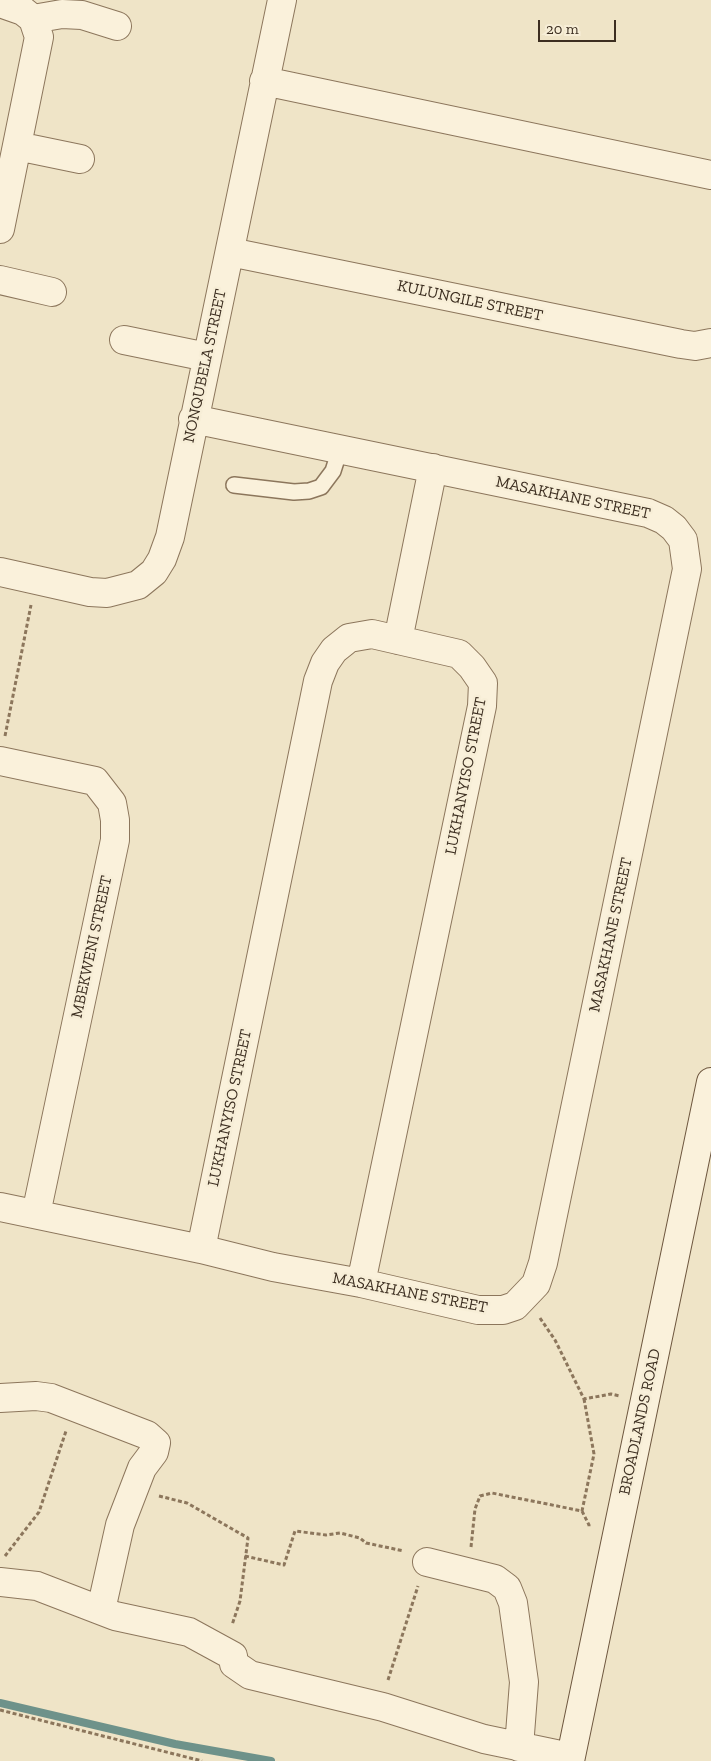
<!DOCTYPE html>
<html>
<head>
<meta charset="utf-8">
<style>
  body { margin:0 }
  #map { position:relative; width:711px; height:1761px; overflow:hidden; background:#efe4c7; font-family:"Zilla Slab",serif }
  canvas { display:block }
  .scale { position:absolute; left:538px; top:20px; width:78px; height:22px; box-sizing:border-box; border:2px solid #3c2e20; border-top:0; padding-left:6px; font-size:15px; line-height:18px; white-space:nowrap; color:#3c2e20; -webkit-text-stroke:4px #f7eed7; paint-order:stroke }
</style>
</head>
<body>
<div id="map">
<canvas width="711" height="1761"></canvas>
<div class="scale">20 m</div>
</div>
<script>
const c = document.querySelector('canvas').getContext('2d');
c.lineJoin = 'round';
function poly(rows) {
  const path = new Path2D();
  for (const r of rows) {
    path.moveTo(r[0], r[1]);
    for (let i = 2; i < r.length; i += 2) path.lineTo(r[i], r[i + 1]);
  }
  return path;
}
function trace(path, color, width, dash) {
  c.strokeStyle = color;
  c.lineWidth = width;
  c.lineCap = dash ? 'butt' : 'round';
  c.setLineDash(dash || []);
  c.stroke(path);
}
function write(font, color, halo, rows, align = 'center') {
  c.font = font + ' "Zilla Slab",serif';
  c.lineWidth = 5;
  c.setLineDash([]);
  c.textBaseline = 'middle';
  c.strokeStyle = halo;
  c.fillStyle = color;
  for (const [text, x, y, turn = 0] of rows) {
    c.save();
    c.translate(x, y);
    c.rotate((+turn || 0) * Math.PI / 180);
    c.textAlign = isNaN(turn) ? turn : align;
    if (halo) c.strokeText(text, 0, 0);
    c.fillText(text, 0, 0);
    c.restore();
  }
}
trace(poly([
  [0,1703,175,1744,271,1761]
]), '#6e928a', 8);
const lane = poly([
  [234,485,294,492,309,491,321,487,333,471,340,449]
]);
const street = poly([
  [0,3,23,11,33,19,39,37,0,229],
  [33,19,62,14,82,15,117,26],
  [264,81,711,175],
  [17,146,80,159],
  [230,252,681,344,695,346,711,343],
  [0,280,52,292],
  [124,340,207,357],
  [0,572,90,592,107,593,138,585,154,572,162,559,170,537,282,0],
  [398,640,433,468],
  [0,761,95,781,112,803,115,820,115,840,36,1214],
  [0,1207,201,1249,273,1267,361,1283,478,1310,503,1310,515,1306,536,1284,543,1263,687,569,683,540,674,528,664,520,648,513,193,419],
  [201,1249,318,681,325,663,334,650,349,638,372,634,459,654,472,667,483,683,482,706,361,1283],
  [0,1398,36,1396,51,1398,147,1435,156,1443,154,1452,142,1468,120,1525,101,1610],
  [427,1562,495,1579,507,1588,513,1603,524,1682,519,1747],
  [0,1582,37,1586,115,1616,189,1632,233,1656,234,1664,250,1675,383,1707,484,1739,570,1757]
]);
const secondary = poly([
  [570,1761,711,1082]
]);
trace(lane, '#8c765c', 18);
trace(street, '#8c765c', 30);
trace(secondary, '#6e573f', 30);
trace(poly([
  [5,736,31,605],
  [540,1318,555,1340,584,1399,611,1394,620,1396],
  [159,1496,187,1503,248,1538,240,1601,232,1625],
  [582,1511,589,1525,589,1528],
  [471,1547,475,1509,480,1496,492,1493,582,1511,594,1454,584,1399],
  [5,1556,39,1512,66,1431],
  [245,1556,284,1565,295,1531,326,1535,340,1533,360,1538,366,1543,404,1551],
  [388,1680,418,1586],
  [0,1710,202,1761]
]), '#8c765c', 3, [4, 2.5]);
trace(lane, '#faf1db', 15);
trace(street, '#faf1db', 28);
trace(secondary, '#faf1db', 28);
write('16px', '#3c2e20', '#f7eed7', [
  ["KULUNGILE STREET",470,301,12],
  ["NONQUBELA STREET",205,366,-78],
  ["MASAKHANE STREET",573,498,12],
  ["LUKHANYISO STREET",466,776,-79],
  ["MASAKHANE STREET",611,935,-78],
  ["MBEKWENI STREET",92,947,-78],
  ["LUKHANYISO STREET",230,1108,-78],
  ["MASAKHANE STREET",410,1293,11],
  ["BROADLANDS ROAD",640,1422,-78]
]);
</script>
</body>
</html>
